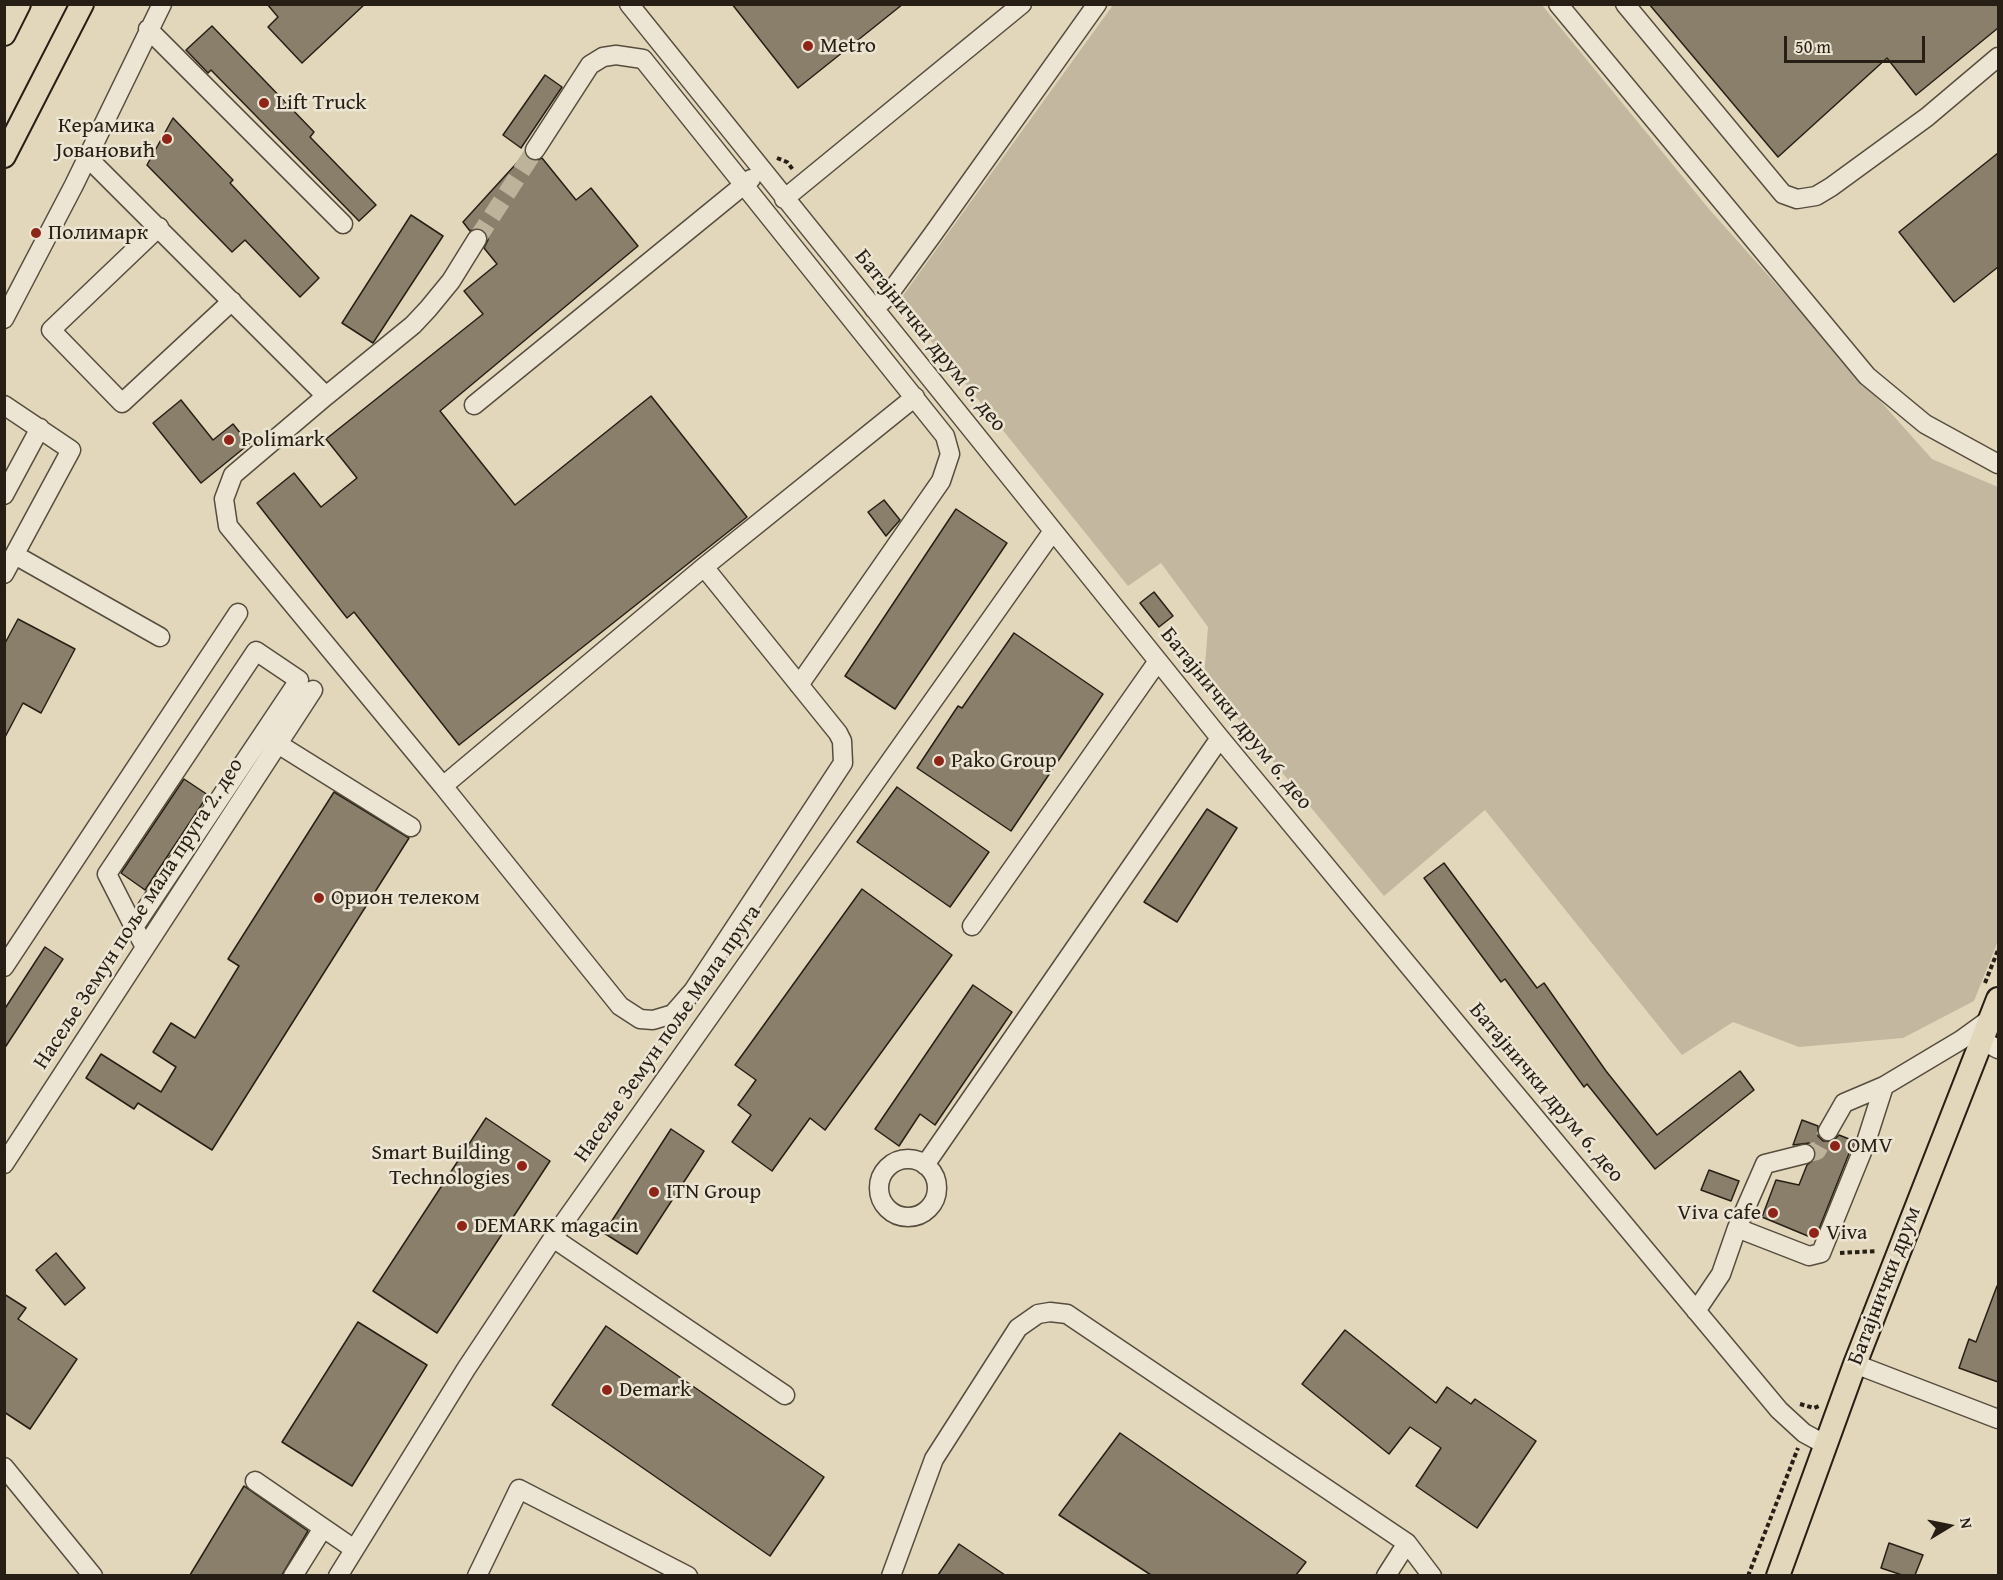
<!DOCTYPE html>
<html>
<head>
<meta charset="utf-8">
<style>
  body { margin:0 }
  #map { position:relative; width:2003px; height:1580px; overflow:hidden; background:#e3d7bb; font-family:"Gentium Book Plus",serif }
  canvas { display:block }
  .frame { position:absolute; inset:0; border:6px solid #271f15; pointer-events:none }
  .north { position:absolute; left:1919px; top:1496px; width:60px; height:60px; -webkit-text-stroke:4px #ede5d3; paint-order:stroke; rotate:80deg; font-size:16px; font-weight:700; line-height:24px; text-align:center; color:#271f15 }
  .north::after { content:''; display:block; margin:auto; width:21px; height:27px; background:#271f15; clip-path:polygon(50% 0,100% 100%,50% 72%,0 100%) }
  .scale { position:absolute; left:1784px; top:36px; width:141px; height:27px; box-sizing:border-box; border:3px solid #271f15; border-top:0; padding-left:8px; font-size:18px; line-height:21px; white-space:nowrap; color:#271f15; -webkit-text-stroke:4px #ede5d3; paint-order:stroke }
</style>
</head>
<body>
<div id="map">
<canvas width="2003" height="1580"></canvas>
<div class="frame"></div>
<div class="north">N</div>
<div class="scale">50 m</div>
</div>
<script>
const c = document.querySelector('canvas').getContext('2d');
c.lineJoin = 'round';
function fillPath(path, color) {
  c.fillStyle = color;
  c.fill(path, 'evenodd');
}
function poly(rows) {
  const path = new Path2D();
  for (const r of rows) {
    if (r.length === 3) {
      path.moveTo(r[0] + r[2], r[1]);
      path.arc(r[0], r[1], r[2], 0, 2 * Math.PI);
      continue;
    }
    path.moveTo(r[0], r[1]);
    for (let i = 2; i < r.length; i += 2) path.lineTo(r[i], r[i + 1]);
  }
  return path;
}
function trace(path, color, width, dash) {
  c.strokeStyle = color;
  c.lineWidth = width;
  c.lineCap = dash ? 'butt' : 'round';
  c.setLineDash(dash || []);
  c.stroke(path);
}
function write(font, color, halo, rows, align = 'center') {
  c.font = font + ' "Gentium Book Plus",serif';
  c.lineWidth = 5;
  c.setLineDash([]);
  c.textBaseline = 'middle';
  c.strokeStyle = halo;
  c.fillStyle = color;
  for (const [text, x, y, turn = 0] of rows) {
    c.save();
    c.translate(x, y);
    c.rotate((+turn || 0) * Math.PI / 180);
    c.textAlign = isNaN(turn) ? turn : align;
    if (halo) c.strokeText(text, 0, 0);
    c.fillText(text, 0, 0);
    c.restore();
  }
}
fillPath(poly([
  [1113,5,1542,5,1709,209,1932,459,1998,487,1998,941,1974,1001,1903,1038,1799,1047,1733,1022,1682,1055,1485,810,1384,896,1204,678,1208,627,1161,563,1128,586,899,301]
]), '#c3b89f');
const building = poly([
  [267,4,365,4,302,63,268,27,278,17,267,4],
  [732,4,903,4,798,88,732,4],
  [1649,4,1998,4,1998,28,1916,95,1887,58,1778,157,1649,4],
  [212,26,314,132,310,137,376,205,359,221,211,70,208,73,186,50,212,26],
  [545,75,562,87,521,148,503,135,545,75],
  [173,118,233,180,230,183,319,278,300,297,245,240,232,252,147,165,173,118],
  [1998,153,1998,267,1954,302,1899,232,1998,153],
  [525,154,534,161,542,158,576,200,591,188,638,246,440,411,515,505,651,396,747,517,459,745,354,612,347,618,257,503,294,473,321,507,357,478,326,439,483,314,464,291,497,264,484,248,488,240,487,233,478,228,470,231,463,222,525,154],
  [411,215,443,236,373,343,342,323,411,215],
  [181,400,213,440,233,424,249,444,201,483,153,423,181,400],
  [884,500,900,520,886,536,868,512,884,500],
  [956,509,1007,543,895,709,845,676,956,509],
  [1154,592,1173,616,1159,627,1140,603,1154,592],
  [18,619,75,649,41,713,23,703,4,739,4,645,18,619],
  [1014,633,1103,694,1011,831,917,768,958,706,962,708,1014,633],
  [184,779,208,795,145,890,121,873,184,779],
  [897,787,989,852,950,907,857,842,897,787],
  [334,792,409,838,212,1150,138,1103,134,1109,86,1078,101,1054,161,1092,176,1067,153,1052,171,1023,195,1038,239,966,228,959,334,792],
  [1207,809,1237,828,1177,922,1144,902,1207,809],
  [1444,863,1537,988,1544,983,1606,1071,1657,1135,1740,1071,1754,1090,1655,1169,1587,1084,1584,1087,1505,979,1501,982,1424,878,1444,863],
  [862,889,952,955,825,1130,810,1118,772,1171,732,1142,751,1115,738,1105,756,1080,735,1065,862,889],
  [45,947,63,959,4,1049,4,1010,45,947],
  [973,985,1012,1012,935,1125,920,1114,899,1146,875,1129,973,985],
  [486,1118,550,1161,437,1333,373,1291,486,1118],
  [1802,1120,1818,1126,1818,1136,1823,1141,1833,1141,1839,1135,1854,1141,1815,1239,1762,1217,1776,1180,1799,1185,1807,1165,1816,1158,1816,1151,1809,1143,1793,1145,1802,1120],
  [671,1129,704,1151,637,1254,604,1233,671,1129],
  [1709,1170,1739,1181,1731,1201,1701,1190,1709,1170],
  [56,1253,85,1288,65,1305,36,1270,56,1253],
  [1997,1286,1998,1286,1998,1382,1959,1368,1969,1339,1976,1342,1997,1286],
  [4,1294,26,1308,18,1319,77,1359,30,1429,4,1412,4,1294],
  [358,1322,427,1365,352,1486,282,1442,358,1322],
  [606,1326,824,1477,770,1556,552,1405,606,1326],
  [1345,1330,1436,1403,1447,1387,1471,1404,1475,1399,1536,1441,1477,1528,1416,1486,1441,1448,1410,1427,1389,1454,1302,1384,1345,1330],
  [1120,1433,1306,1562,1296,1575,1151,1575,1059,1515,1120,1433],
  [244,1486,308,1531,282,1575,190,1575,244,1486],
  [1889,1543,1923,1555,1915,1575,1902,1575,1881,1568,1889,1543],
  [959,1544,1005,1575,938,1575,959,1544]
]);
fillPath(building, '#897f6b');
trace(building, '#271f15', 1.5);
trace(poly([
  [477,239,535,150],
  [1805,1154,1817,1151,1828,1131]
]), '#bdb29a', 18, [18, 9]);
const minor = poly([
  [629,4,1220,738,1457,1024,1779,1410,1804,1433,1826,1445],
  [1558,4,1867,376,1925,424,1998,464],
  [1625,4,1783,194,1797,199,1816,196,1831,187,1927,117,1998,57],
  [148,29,343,224],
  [535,150,590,65,603,57,616,55,643,59,945,436,950,454,941,481,799,685],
  [87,157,326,396,413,325,428,309,451,281,477,239],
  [784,199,1022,4],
  [159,227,51,330,122,403,232,301],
  [874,309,887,297,933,234,1097,4],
  [4,319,74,185,162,4],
  [326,396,233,475,224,499,228,526,443,786,704,567,915,397],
  [4,405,71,450,4,574],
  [474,405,751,179],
  [4,495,40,428],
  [15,555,160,637],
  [278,744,411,827],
  [443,786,620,1006,640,1019,653,1020,673,1014,693,991,843,763,842,741,838,733,704,567],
  [972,926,1158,661],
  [134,927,299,680,256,651,107,874,134,927,145,947],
  [4,967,238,613],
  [1981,1040,1998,1049],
  [1828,1131,1844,1103,1884,1086,1961,1040,1990,1019],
  [908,1188,29],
  [4,1164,313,690],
  [925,1165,1220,738],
  [1737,1228,1809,1256,1821,1253,1866,1142,1884,1086],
  [553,1238,785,1395],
  [1696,1311,1721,1274,1737,1228,1765,1164,1805,1154],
  [1855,1364,1998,1419],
  [4,1467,93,1576],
  [255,1481,354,1549],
  [293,1576,323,1528],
  [338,1576,466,1369,553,1238,1053,531],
  [477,1576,519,1489,688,1576],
  [891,1576,934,1459,1018,1328,1038,1314,1050,1312,1067,1314,1407,1543,1432,1576],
  [1386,1576,1407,1543]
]);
const major = poly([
  [4,34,19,4],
  [4,156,82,4],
  [1778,1576,1855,1364,1998,999]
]);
trace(minor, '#564d3e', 21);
trace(major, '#271f15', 26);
trace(poly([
  [777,158,787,162,794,171],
  [1985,983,1998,950],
  [1840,1253,1877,1251],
  [1800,1404,1814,1408,1819,1406],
  [1748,1576,1798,1448]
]), '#271f15', 4, [4.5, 3]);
trace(minor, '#ede5d3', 18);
trace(major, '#e3d7bb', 22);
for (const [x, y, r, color] of [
  [808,46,6,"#8f2418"],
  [264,103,6,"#8f2418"],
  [167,139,6,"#8f2418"],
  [36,233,6,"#8f2418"],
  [229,440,6,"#8f2418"],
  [939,761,6,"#8f2418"],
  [319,898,6,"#8f2418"],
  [1835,1146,6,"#8f2418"],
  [522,1166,6,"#8f2418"],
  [654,1192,6,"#8f2418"],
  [1773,1213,6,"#8f2418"],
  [462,1226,6,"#8f2418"],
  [1814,1233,6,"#8f2418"],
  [607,1390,6,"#8f2418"]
]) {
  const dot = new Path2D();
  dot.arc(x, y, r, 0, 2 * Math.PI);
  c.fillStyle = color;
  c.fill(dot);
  trace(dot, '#ede5d3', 2);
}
write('22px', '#271f15', '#ede5d3', [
  ["Metro",820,46],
  ["Lift Truck",276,103],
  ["Керамика",155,126,"right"],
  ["Јовановић",155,151,"right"],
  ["Полимарк",48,233],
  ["Polimark",241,440],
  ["Pako Group",951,761],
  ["Орион телеком",331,898],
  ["OMV",1847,1146],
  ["Smart Building",510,1153,"right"],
  ["Technologies",510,1178,"right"],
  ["ITN Group",666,1192],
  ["Viva cafe",1761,1213,"right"],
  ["DEMARK magacin",474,1226],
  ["Viva",1826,1233],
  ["Demark",619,1390]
], 'left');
write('22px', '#271f15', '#ede5d3', [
  ["Батајнички друм 6. део",930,341,51],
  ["Батајнички друм 6. део",1236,719,51],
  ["Насеље Земун поље мала пруга 2. део",139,914,-57],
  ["Насеље Земун поље Мала пруга",668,1034,-55],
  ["Батајнички друм 6. део",1546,1093,50],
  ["Батајнички друм",1885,1286,-69]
]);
</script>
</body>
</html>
